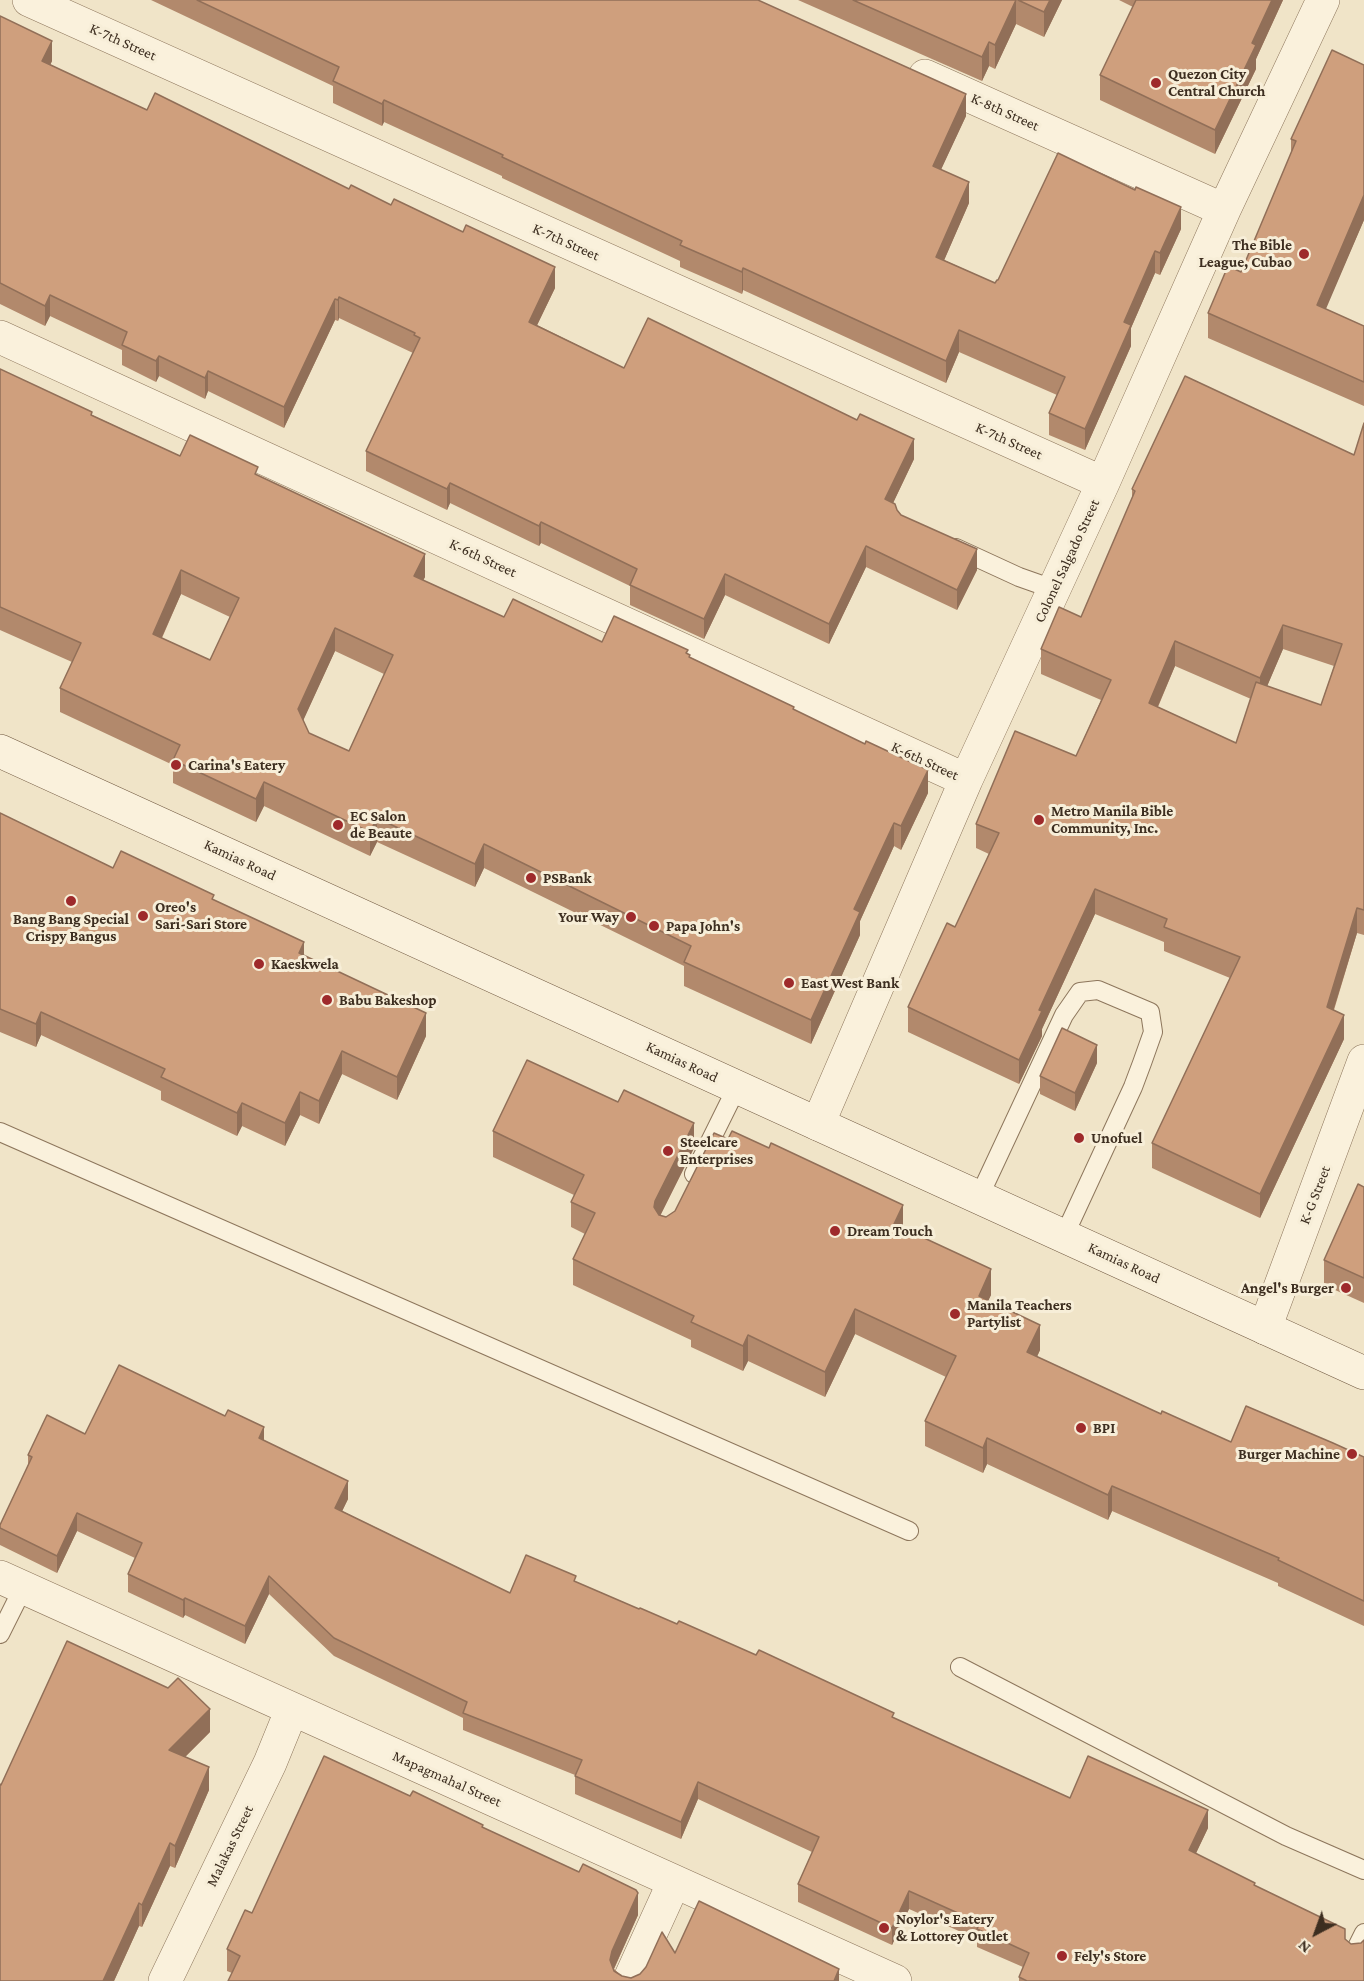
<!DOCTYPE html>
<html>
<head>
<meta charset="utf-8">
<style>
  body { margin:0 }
  #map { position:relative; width:1364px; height:1981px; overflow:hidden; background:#f0e4c8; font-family:"Crimson Pro",serif }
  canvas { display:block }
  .north { position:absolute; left:1286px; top:1903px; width:60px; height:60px; -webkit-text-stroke:4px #f7eed8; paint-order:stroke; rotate:221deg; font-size:16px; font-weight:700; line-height:24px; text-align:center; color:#3d2e20 }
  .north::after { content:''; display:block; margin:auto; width:21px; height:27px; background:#3d2e20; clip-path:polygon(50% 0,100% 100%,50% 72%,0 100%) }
</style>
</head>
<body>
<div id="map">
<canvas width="1364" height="1981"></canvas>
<div class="north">N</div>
</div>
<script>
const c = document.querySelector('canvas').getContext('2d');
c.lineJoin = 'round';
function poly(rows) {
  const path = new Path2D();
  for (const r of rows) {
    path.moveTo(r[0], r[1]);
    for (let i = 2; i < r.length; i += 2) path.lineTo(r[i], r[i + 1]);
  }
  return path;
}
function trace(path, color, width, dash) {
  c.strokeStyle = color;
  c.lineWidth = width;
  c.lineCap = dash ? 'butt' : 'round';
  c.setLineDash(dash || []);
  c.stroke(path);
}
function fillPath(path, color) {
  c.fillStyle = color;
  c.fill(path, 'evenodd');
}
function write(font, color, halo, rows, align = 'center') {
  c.font = font + ' "Crimson Pro",serif';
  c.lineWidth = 6;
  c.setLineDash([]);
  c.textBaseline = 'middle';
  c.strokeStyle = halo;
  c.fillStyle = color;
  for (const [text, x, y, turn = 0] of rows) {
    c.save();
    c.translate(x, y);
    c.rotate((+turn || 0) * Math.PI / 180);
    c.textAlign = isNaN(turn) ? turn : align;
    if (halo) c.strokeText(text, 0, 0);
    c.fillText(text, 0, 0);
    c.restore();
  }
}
const service = poly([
  [956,548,1019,577,1053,589],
  [0,1132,909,1531],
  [694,1174,737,1087],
  [979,1197,1064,1015,1080,992,1098,990,1150,1012,1153,1032,1142,1063,1133,1087,1064,1236],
  [0,1634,23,1588],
  [960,1667,1286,1836,1364,1870],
  [1355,1951,1364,1933]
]);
const minor = poly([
  [29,0,1103,483],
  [925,76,1224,210],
  [0,337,966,780],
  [818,1124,966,780,1103,483,1224,210,1323,0],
  [1265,1328,1364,1061],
  [629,1981,674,1882]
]);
const tertiary = poly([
  [0,1577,895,1981],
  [165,1981,270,1763,292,1709]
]);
const secondary = poly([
  [0,751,1364,1373]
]);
trace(service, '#8d765c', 20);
trace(minor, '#8d765c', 34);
trace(tertiary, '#8d765c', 34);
trace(secondary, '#6f573f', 34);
trace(service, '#faf1dc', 18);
trace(minor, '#faf1dc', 33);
trace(tertiary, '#faf1dc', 33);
trace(secondary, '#faf1dc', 33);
fillPath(poly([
  [151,0,758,0,966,116,941,169,969,203,944,260,995,283,998,280,1181,229,1160,275,1155,273,1131,328,1131,346,1085,450,1049,435,1049,413,1057,395,959,352,946,383,743,290,742,294,680,267,680,261,502,178,502,176,384,122,382,126,333,103,333,86],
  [798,0,1062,0,1044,37,1016,24,995,69,989,66,982,81],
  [1119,0,1283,0,1256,59,1256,69,1215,154,1100,100,1100,75,1133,7],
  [0,16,52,61,50,65,147,110,349,189,555,288,537,325,624,368,914,459,893,503,897,510,901,515,977,570,957,610,866,567,829,644,725,595,704,639,630,605,630,586,541,543,539,546,450,503,447,510,366,471,366,451,413,353,339,318,338,321,335,320,284,428,208,391,205,399,159,376,156,382,122,365,122,350,50,316,45,326,0,304],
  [1364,65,1364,220,1325,309,1364,326,1364,406,1208,338,1208,313,1241,272,1291,154,1291,139],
  [0,369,92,415,180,456,258,476,425,577,423,580,504,617,602,642,688,654,690,657,794,710,928,793,901,850,894,846,860,921,860,935,811,1044,684,986,684,966,484,868,475,887,377,842,370,856,264,806,256,822,173,783,173,765,60,712,60,688,72,662,0,630],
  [181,594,230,617,210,660,162,638],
  [335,651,384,674,349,751,309,733,303,720],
  [1364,423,1364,935,1357,933,1334,1010,1344,1039,1260,1218,1152,1168,1152,1143,1230,978,1164,951,1164,942,1095,914,1042,1029,1042,1036,1019,1084,908,1032,908,1007,955,927,989,854,976,848,976,824,1076,756,1101,700,1041,674,1041,649,1081,617,1132,499,1132,489,1354,455],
  [1283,649,1334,666,1321,705,1267,686],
  [1175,666,1251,699,1236,743,1158,707],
  [0,813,113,868,214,900,304,955,426,1036,397,1100,342,1074,319,1124,300,1115,285,1146,242,1126,237,1136,161,1100,161,1091,41,1035,36,1047,0,1032],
  [1097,1063,1075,1111,1040,1094,1040,1076],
  [493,1131,694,1148,660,1216,666,1217,903,1228,991,1295,988,1300,1040,1350,1037,1357,1161,1414,1231,1442,1364,1457,1364,1626,1278,1586,1278,1583,1112,1511,1108,1520,987,1464,983,1473,925,1446,925,1421,946,1377,855,1334,825,1397,748,1361,743,1371,691,1347,691,1340,573,1285,573,1259,585,1234,571,1227,571,1202,574,1195,493,1157],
  [1364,1187,1364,1303,1324,1285,1324,1260],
  [85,1434,264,1440,348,1499,342,1511,510,1593,576,1582,894,1718,1070,1798,1208,1828,1196,1853,1255,1886,1345,1939,1364,1981,1019,1981,1019,1977,1023,1967,977,1947,977,1939,909,1909,892,1945,798,1902,798,1884,812,1852,698,1799,681,1839,575,1794,575,1775,463,1730,463,1718,334,1656,269,1594,245,1644,185,1615,183,1618,128,1592,128,1574,135,1558,77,1531,57,1573,0,1545,0,1525,28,1466,28,1455],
  [210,1732,185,1757,209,1790,175,1868,170,1866,142,1927,139,1926,114,1981,0,1981,1,1785],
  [410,1796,483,1828,638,1915,614,1969,622,1976,631,1978,640,1974,675,1953,839,1981,232,1973,227,1971,227,1949,252,1913]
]), '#b2896c');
fillPath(poly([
  [1016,0,1016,24,995,69,995,45],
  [1050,0,1062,0,1044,37,1044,12],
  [1272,0,1283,0,1256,59,1256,69,1215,154,1215,130,1252,43],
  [52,41,52,61,42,82,42,61],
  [989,42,989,66,982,81,982,57],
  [966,94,966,116,933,187,933,166],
  [384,100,384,122,382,126,382,104],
  [969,182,969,203,936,279,936,257],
  [1364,195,1364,220,1317,330,1317,305],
  [1181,207,1181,229,1160,275,1160,253],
  [1155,251,1155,273,1131,328,1131,346,1085,450,1085,429,1124,322],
  [555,267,555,288,529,342,529,322],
  [743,268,743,290,742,294,742,272],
  [50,295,50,316,45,326,45,306],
  [339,297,339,318,338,321,338,300],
  [335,299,335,320,284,428,284,407],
  [959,330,959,352,946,383,946,361],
  [159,356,159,376,156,382,156,361],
  [208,371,208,391,205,399,205,378],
  [914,439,914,459,885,520,885,499],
  [450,483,450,503,447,510,447,489],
  [541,522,541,543,539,546,539,526],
  [866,546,866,567,829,644,829,624],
  [977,549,977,570,957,610,957,590],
  [425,554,425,577,414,599,414,576],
  [181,570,181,594,153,657,153,634],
  [725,574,725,595,704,639,704,619],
  [1283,625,1283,649,1260,703,1260,678],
  [335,628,335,651,298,732,298,709],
  [1175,641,1175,666,1149,727,1149,703],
  [928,770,928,793,901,850,901,826],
  [264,782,264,806,256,822,256,799],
  [377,818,377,842,370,856,370,832],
  [894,823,894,846,860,921,860,935,811,1044,811,1020,854,909],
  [484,844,484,868,475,887,475,864],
  [1095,889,1095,914,1042,1029,1042,1036,1019,1084,1019,1060,1039,1010],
  [1357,908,1357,933,1327,1031,1327,1007],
  [304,942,304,966,299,953],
  [41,1012,41,1035,36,1047,36,1024],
  [426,1013,426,1036,397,1100,397,1077],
  [1344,1015,1344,1039,1260,1218,1260,1194],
  [1097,1045,1097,1063,1075,1111,1075,1093],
  [342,1051,342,1074,319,1124,319,1101],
  [300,1092,300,1115,285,1146,285,1123],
  [242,1103,242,1126,237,1136,237,1113],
  [694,1123,694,1148,655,1226,654,1207,655,1201],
  [903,1205,903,1230,894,1224],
  [991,1269,991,1295,979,1321,979,1296],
  [855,1309,855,1334,825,1397,825,1372],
  [1040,1325,1040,1350,1027,1377,1027,1352],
  [748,1335,748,1361,743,1371,743,1346],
  [264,1427,264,1445,259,1438],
  [987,1438,987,1464,983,1473,983,1448],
  [348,1481,348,1499,335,1526,335,1508],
  [1112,1486,1112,1511,1108,1520,1108,1495],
  [77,1513,77,1531,57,1573,57,1556],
  [269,1576,269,1594,245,1644,245,1626],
  [185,1598,185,1615,183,1618,183,1600],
  [210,1709,210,1732,169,1773,169,1750],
  [209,1767,209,1790,175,1868,175,1846],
  [698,1782,698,1799,681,1839,681,1822],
  [1208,1810,1208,1828,1189,1868,1189,1850],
  [170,1843,170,1866,142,1927,142,1905],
  [909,1891,909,1909,892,1945,892,1928],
  [638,1893,638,1915,612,1973,610,1960,612,1951],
  [139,1903,139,1926,114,1981,103,1981],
  [839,1969,839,1981,834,1981]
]), '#916f58');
const building = poly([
  [197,0,758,0,966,94,933,166,969,182,936,257,995,283,997,280,998,280,1058,153,1135,190,1136,187,1181,207,1160,253,1155,251,1124,322,1131,325,1085,429,1049,413,1065,377,959,330,946,361,743,268,742,272,680,245,682,241,502,157,503,155,384,100,382,104,333,81,339,67,197,0],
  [853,0,1016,0,995,45,989,42,982,57,853,0],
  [1018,0,1050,0,1044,12,1018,0],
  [1136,0,1272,0,1252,43,1256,45,1215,130,1100,75,1136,0],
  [0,16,52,41,42,61,147,110,155,93,349,189,351,185,391,205,394,199,463,232,466,225,555,267,529,322,624,368,648,318,857,420,860,414,914,439,885,499,895,504,897,510,901,515,977,549,957,590,866,546,829,624,725,574,704,619,630,585,637,569,541,522,539,526,450,483,447,489,366,451,420,338,414,335,415,333,339,297,338,300,335,299,284,407,208,371,205,378,159,356,156,361,122,345,127,332,50,295,45,306,0,283,0,16],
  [1332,50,1364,65,1364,195,1317,305,1364,326,1364,382,1208,313,1228,266,1241,272,1296,141,1291,139,1332,50],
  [0,369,92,412,91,415,180,456,190,435,258,467,255,474,425,554,414,576,504,617,513,599,602,642,614,616,688,650,686,653,690,655,689,657,794,707,793,709,865,744,866,741,928,770,901,826,894,823,854,909,860,912,811,1020,684,962,691,946,484,844,475,864,377,818,370,832,264,782,256,799,173,760,180,745,60,688,81,643,0,607,0,369],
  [181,570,239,598,210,660,153,634,181,570],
  [335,628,393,655,349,751,309,733,298,709,335,628],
  [1185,376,1354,455,1364,423,1364,910,1357,908,1327,1007,1344,1015,1260,1194,1152,1143,1240,957,1164,927,1167,919,1095,889,1039,1010,1042,1011,1019,1060,908,1007,947,923,955,927,999,833,976,824,1015,731,1076,756,1111,680,1041,649,1059,607,1081,617,1135,491,1132,489,1185,376],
  [1283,625,1342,644,1321,705,1256,682,1236,743,1149,703,1175,641,1260,678,1283,625],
  [0,813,113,868,121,851,214,895,212,899,304,942,299,953,426,1013,397,1077,342,1051,319,1101,300,1092,285,1123,242,1103,237,1113,161,1077,165,1069,41,1012,36,1024,0,1009,0,813],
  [1062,1028,1097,1045,1075,1093,1040,1076,1062,1028],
  [527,1060,618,1102,624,1090,694,1123,655,1201,654,1207,659,1215,666,1217,675,1211,714,1133,728,1139,732,1131,769,1148,771,1143,903,1205,894,1224,991,1269,979,1296,1040,1325,1027,1352,1161,1414,1162,1411,1231,1442,1246,1406,1333,1443,1364,1457,1364,1601,1278,1560,1279,1558,1112,1486,1108,1495,987,1438,983,1448,925,1421,956,1356,855,1309,825,1372,748,1335,743,1346,691,1322,694,1316,573,1259,595,1213,571,1202,584,1175,493,1131,527,1060],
  [1358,1184,1364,1187,1364,1278,1324,1260,1358,1184],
  [119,1365,225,1416,228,1410,264,1427,259,1438,348,1481,335,1508,510,1593,526,1555,576,1576,574,1581,639,1609,640,1608,677,1624,679,1621,756,1655,759,1650,894,1713,892,1717,1070,1798,1088,1756,1208,1810,1189,1850,1255,1883,1254,1885,1345,1929,1345,1939,1351,1944,1361,1943,1364,1940,1364,1981,1027,1981,1019,1977,1029,1953,977,1929,980,1923,909,1891,892,1928,798,1884,819,1837,698,1782,681,1822,575,1776,582,1760,463,1713,467,1702,334,1638,269,1576,245,1626,185,1598,183,1600,128,1574,142,1543,77,1513,57,1556,0,1528,0,1525,32,1457,28,1455,47,1415,85,1434,119,1365],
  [67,1641,168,1688,178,1678,210,1709,169,1750,209,1767,175,1846,170,1843,142,1905,139,1903,103,1981,0,1981,0,1784,1,1785,67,1641],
  [324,1756,410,1796,413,1791,483,1825,482,1827,579,1872,583,1864,636,1890,638,1893,612,1951,610,1960,614,1971,622,1976,631,1978,640,1974,646,1967,662,1932,675,1953,699,1901,839,1969,834,1981,228,1981,240,1956,227,1949,245,1910,252,1913,324,1756]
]);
fillPath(building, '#cf9f7d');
trace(building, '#916f58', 1.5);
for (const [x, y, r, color] of [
  [1156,83,6,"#9e2a2b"],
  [1304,254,6,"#9e2a2b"],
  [176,765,6,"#9e2a2b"],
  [1039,820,6,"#9e2a2b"],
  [338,825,6,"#9e2a2b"],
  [531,878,6,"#9e2a2b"],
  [71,901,6,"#9e2a2b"],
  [143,916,6,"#9e2a2b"],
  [631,917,6,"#9e2a2b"],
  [654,926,6,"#9e2a2b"],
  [259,964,6,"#9e2a2b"],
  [789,983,6,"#9e2a2b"],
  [327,1000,6,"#9e2a2b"],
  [1079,1138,6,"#9e2a2b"],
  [668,1151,6,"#9e2a2b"],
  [835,1231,6,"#9e2a2b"],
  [1346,1288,6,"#9e2a2b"],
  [955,1314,6,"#9e2a2b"],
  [1081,1428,6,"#9e2a2b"],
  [1352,1454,6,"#9e2a2b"],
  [884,1928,6,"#9e2a2b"],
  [1062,1956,6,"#9e2a2b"]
]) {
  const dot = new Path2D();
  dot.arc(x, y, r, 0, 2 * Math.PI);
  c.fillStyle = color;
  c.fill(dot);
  trace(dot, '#f7eed8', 2);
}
write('15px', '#3d2e20', '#f7eed8', [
  ["K-7th Street",123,42,24],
  ["K-8th Street",1005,112,24],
  ["K-7th Street",566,242,24],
  ["K-7th Street",1009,441,24],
  ["K-6th Street",483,558,25],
  ["Colonel Salgado Street",1067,561,-65],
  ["K-6th Street",925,761,25],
  ["Kamias Road",240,860,25],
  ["Kamias Road",682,1062,25],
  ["K-G Street",1315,1195,-69],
  ["Kamias Road",1124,1263,25],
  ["Mapagmahal Street",447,1779,24],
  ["Malakas Street",230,1846,-64]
]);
write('bold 15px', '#3d2e20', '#f7eed8', [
  ["Quezon City",1168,74],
  ["Central Church",1168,91],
  ["The Bible",1292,245,"right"],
  ["League, Cubao",1292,262,"right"],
  ["Carina's Eatery",188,765],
  ["Metro Manila Bible",1051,811],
  ["Community, Inc.",1051,828],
  ["EC Salon",350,816],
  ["de Beaute",350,833],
  ["PSBank",543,878],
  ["Oreo's",155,907],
  ["Sari-Sari Store",155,924],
  ["Your Way",619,917,"right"],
  ["Bang Bang Special",71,919,"center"],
  ["Crispy Bangus",71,936,"center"],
  ["Papa John's",666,926],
  ["Kaeskwela",271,964],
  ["East West Bank",801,983],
  ["Babu Bakeshop",339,1000],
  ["Unofuel",1091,1138],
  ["Steelcare",680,1142],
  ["Enterprises",680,1159],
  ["Dream Touch",847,1231],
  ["Angel's Burger",1334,1288,"right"],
  ["Manila Teachers",967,1305],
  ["Partylist",967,1322],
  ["BPI",1093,1428],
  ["Burger Machine",1340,1454,"right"],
  ["Noylor's Eatery",896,1919],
  ["& Lottorey Outlet",896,1936],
  ["Fely's Store",1074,1956]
], 'left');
</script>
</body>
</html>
